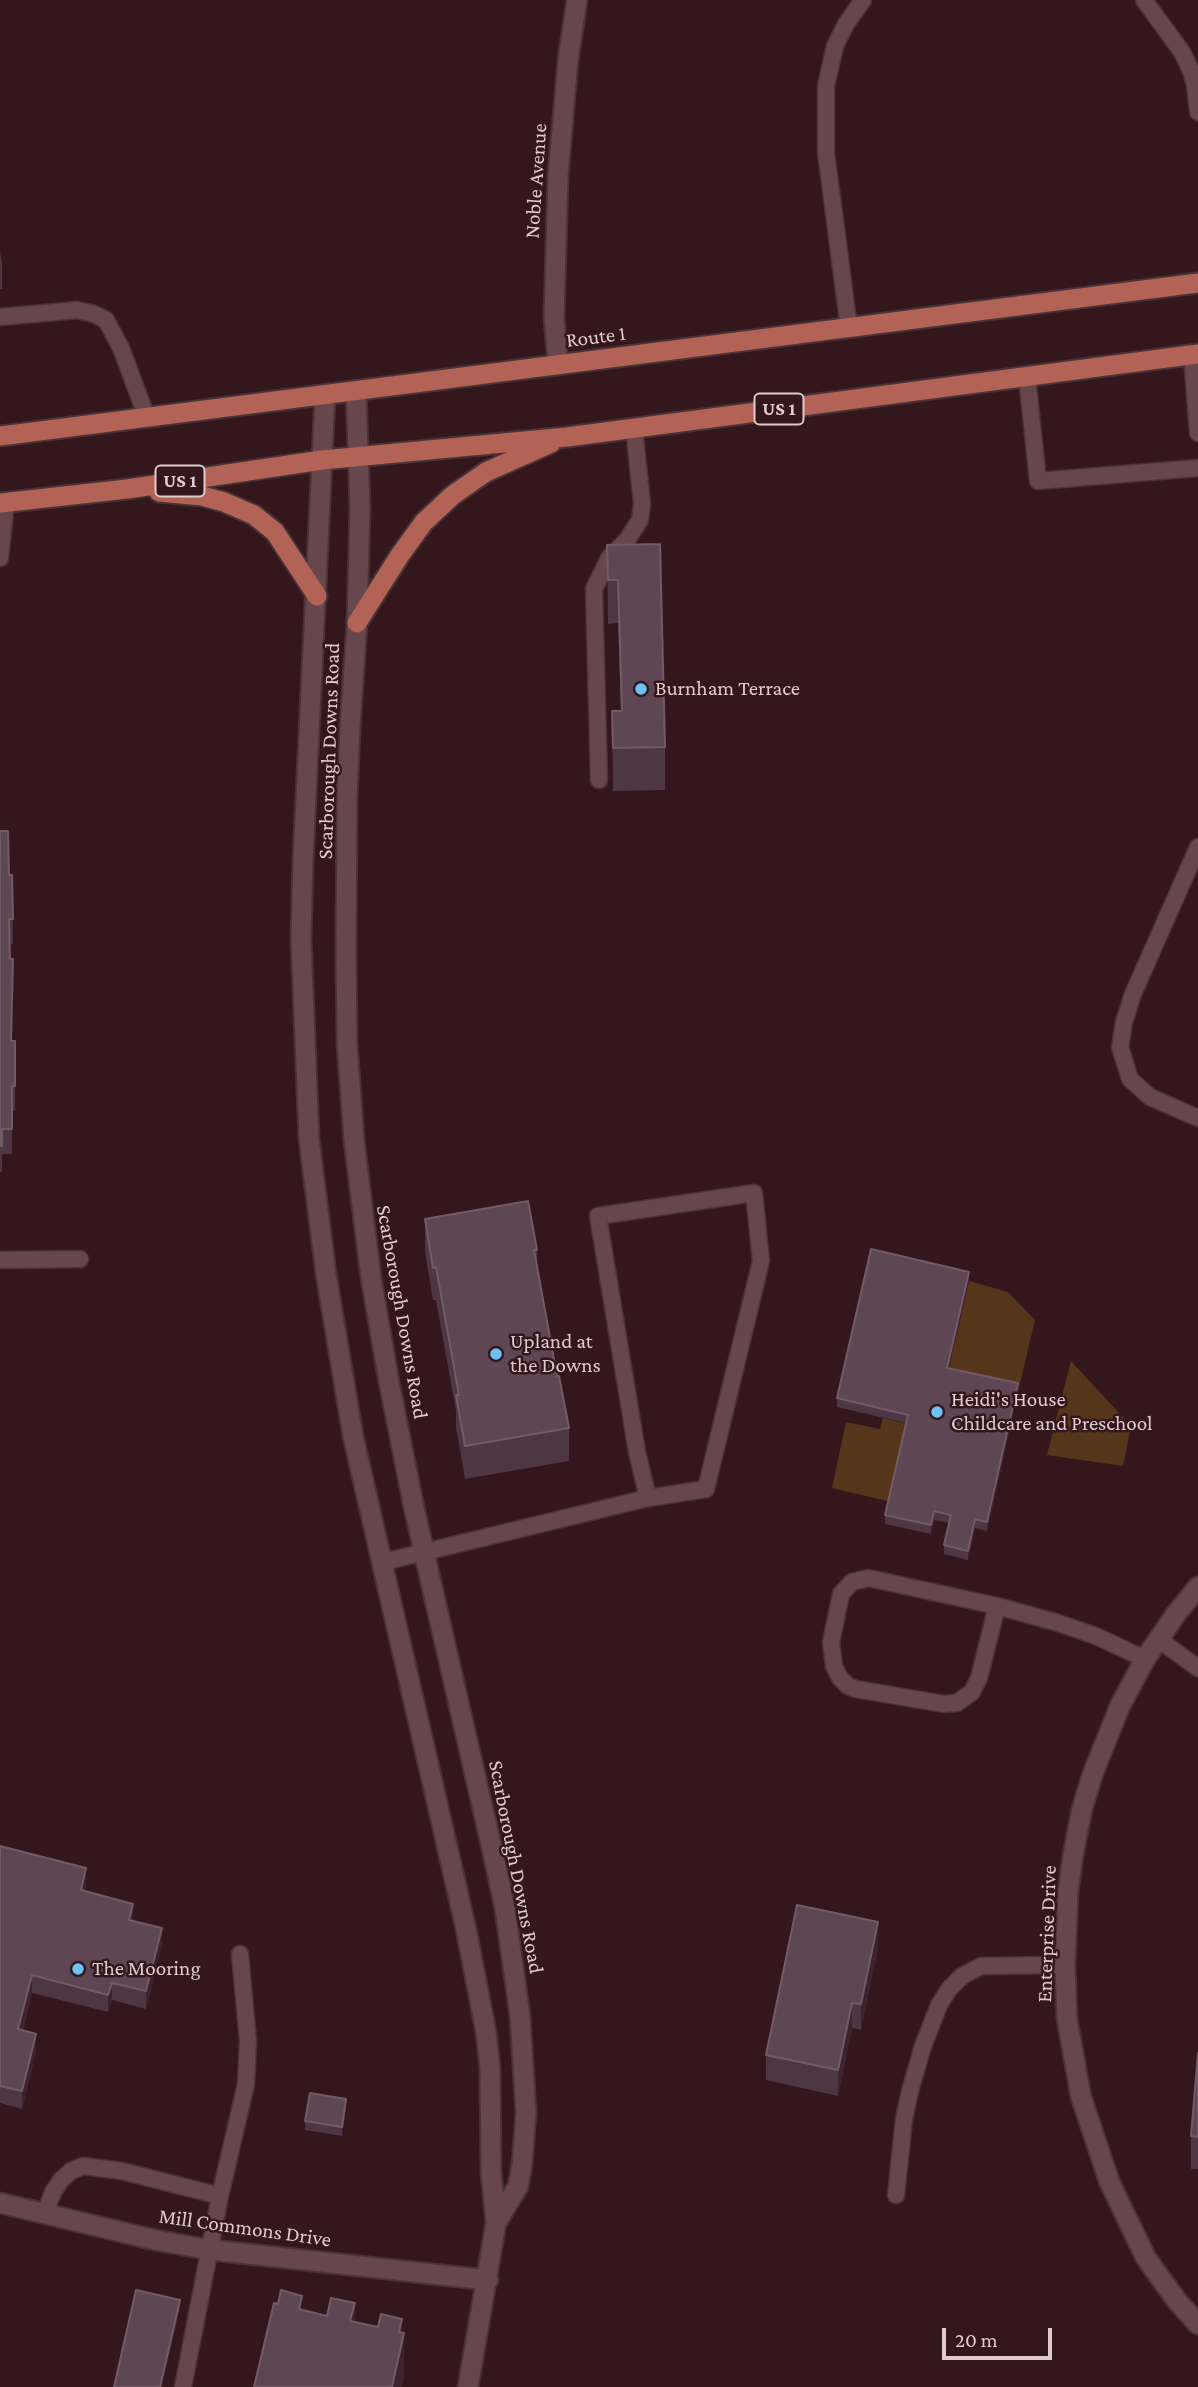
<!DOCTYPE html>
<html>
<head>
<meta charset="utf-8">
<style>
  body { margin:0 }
  #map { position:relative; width:1198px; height:2387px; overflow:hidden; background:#33171d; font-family:"Crimson Pro",serif }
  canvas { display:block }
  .scale { position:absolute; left:942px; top:2328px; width:110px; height:32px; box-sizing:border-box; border:4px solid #dfccce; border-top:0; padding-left:9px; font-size:21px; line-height:24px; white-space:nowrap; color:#dfccce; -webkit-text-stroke:5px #33171d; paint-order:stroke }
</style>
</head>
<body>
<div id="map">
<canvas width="1198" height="2387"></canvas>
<div class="scale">20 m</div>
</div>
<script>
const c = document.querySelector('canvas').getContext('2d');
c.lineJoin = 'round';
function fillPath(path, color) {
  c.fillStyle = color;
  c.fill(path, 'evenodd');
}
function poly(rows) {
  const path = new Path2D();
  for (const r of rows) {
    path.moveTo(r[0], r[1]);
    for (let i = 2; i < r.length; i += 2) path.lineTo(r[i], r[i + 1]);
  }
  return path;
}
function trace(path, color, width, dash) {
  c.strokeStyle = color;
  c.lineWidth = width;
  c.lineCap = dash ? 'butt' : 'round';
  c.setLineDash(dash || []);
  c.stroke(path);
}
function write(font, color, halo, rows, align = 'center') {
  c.font = font + ' "Crimson Pro",serif';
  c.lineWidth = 5;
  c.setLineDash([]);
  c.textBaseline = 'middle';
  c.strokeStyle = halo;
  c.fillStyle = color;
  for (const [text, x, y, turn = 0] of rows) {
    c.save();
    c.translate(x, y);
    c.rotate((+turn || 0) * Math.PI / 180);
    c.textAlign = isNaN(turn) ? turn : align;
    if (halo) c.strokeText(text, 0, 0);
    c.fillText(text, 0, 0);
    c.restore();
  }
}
fillPath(poly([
  [969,1281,1008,1292,1035,1320,1018,1392,947,1376],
  [1071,1361,1131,1426,1123,1466,1047,1455],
  [883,1418,908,1424,891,1502,832,1488,846,1422,880,1429]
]), '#56361a');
const service = poly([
  [1144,0,1182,52,1191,71,1195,85,1198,112],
  [0,317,77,310,94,314,106,320,121,348,147,418],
  [849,328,826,153,826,86,835,46,846,24,863,0],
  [1192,355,1198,433],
  [1027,377,1038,481,1198,468],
  [0,558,6,502],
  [599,780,594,589,609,558,627,540,640,520,642,504,634,428],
  [1198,847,1133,994,1124,1022,1120,1047,1130,1079,1150,1097,1198,1118],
  [0,1260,80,1259],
  [383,1562,648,1498,637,1452,598,1216,754,1193,761,1261,706,1489,648,1498],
  [997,1606,979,1678,972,1692,957,1703,944,1704,856,1689,848,1686,840,1678,834,1666,831,1642,841,1594,852,1582,868,1578,997,1606,1055,1622,1096,1636,1145,1659],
  [1158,1639,1198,1668],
  [896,2195,904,2119,910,2091,923,2046,939,2005,949,1989,962,1976,981,1966,1065,1965],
  [45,2213,53,2192,61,2180,71,2171,83,2166,122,2171,220,2196],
  [183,2387,220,2196,246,2084,248,2041,240,1954]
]);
const minor = poly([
  [558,365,554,318,558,176,568,60,577,0],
  [1198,1587,1176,1614,1145,1659,1120,1706,1093,1773,1082,1809,1073,1855,1068,1892,1065,1965,1067,2019,1081,2097,1109,2181,1146,2258,1177,2301,1198,2324],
  [0,2203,155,2240,211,2250,488,2280]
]);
const tertiary = poly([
  [356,391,360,508,357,623,350,727,347,800,346,952,347,1043,354,1140,371,1278,389,1382,414,1508,497,1871,505,1909,520,2016,526,2113,522,2165,518,2186,496,2223],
  [325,395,303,860,301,939,309,1139,326,1274,353,1436,466,1929,486,2032,490,2068,491,2172,496,2223,468,2387]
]);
const primary = poly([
  [0,436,1198,283],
  [159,492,202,496,224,502,254,515,275,532,317,596],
  [0,503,127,489,322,460,567,437,1198,354],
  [357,623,400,555,424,522,453,495,486,472,551,443]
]);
trace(service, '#493337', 19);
trace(minor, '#493337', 23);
trace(tertiary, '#493337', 23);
trace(primary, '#493337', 23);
trace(service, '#67464c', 16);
trace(minor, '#67464c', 19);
trace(tertiary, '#67464c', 19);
trace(primary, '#b26356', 19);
fillPath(poly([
  [0,252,2,263,2,289,0,289],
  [660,544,665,747,665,790,613,791,612,711,621,711,618,623,608,624,607,545],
  [0,831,9,875,12,875,13,944,10,944,12,1041,15,1086,15,1111,12,1111,12,1154,2,1154,2,1172,0,1172],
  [425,1219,537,1250,537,1269,557,1376,569,1428,569,1461,465,1479,456,1427,456,1411,436,1300,433,1300,425,1252],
  [969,1281,949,1368,1018,1392,987,1531,975,1528,968,1560,944,1554,944,1545,949,1523,934,1520,931,1534,885,1524,885,1515,906,1423,837,1407,837,1398],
  [0,1846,86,1885,85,1891,133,1921,162,1945,146,2009,112,2000,108,2012,32,1993,23,2030,36,2051,22,2109,0,2103],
  [878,1948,861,2030,852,2028,838,2096,766,2080,766,2055],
  [1198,2053,1198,2169,1191,2169,1191,2136],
  [346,2108,342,2136,305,2130,305,2121]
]), '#4f3645');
fillPath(poly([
  [969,1272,969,1281,947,1376,947,1368],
  [1018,1383,1018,1392,987,1531,987,1522],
  [934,1511,934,1520,931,1534,931,1525],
  [975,1519,975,1528,968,1560,968,1551],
  [86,1868,86,1885,81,1908,81,1890],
  [133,1904,133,1921,129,1920],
  [878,1922,878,1948,861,2030,861,2004],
  [162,1928,162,1945,146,2009,146,1991],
  [32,1975,32,1993,18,2047,18,2029],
  [112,1983,112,2000,108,2012,108,1995],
  [852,2003,852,2028,838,2096,838,2070],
  [36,2034,36,2051,22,2109,22,2091],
  [346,2099,346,2108,342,2136,342,2127],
  [180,2300,180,2309,162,2387,160,2387],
  [355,2303,355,2346,350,2321],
  [402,2319,402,2344,404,2333,404,2377,402,2387,392,2387,399,2332]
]), '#3d232f');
const building = poly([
  [660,544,665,747,613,748,612,711,622,711,618,580,608,580,607,545,660,544],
  [0,831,8,831,9,875,12,875,13,919,9,919,10,959,13,959,11,1041,15,1041,15,1086,12,1086,12,1129,2,1129,2,1146,0,1146,0,831],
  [528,1201,537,1250,534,1250,557,1376,559,1376,569,1428,465,1446,456,1395,459,1395,436,1267,433,1268,425,1219,528,1201],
  [871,1249,969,1272,947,1368,1018,1383,987,1522,975,1519,968,1551,944,1545,951,1515,934,1511,931,1525,885,1515,908,1415,837,1398,871,1249],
  [0,1846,86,1868,81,1890,133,1904,129,1920,162,1928,146,1991,112,1983,108,1995,32,1975,18,2029,36,2034,22,2091,0,2086,0,1846],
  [797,1905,878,1922,861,2004,852,2003,838,2070,766,2055,797,1905],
  [1198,2053,1198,2137,1191,2136,1198,2053],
  [310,2093,346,2099,342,2127,305,2121,310,2093],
  [136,2290,180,2300,160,2387,114,2387,136,2290],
  [281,2290,302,2296,299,2309,327,2316,331,2298,355,2303,350,2321,378,2327,381,2314,402,2319,399,2332,404,2333,392,2387,254,2387,274,2303,278,2304,281,2290]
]);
fillPath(building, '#5e4654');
trace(building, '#725b67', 2);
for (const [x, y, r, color] of [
  [641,689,7,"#6cc2f3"],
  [496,1354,7,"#6cc2f3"],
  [937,1412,7,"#6cc2f3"],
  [78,1969,7,"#6cc2f3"]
]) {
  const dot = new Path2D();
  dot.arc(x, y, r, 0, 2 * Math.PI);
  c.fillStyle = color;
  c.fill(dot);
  trace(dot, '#33171d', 2.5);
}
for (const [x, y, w] of [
  [779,409,49],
  [180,481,49]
]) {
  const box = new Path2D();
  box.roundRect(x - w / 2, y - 15.5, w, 31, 5);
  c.fillStyle = '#33171d';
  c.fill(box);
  trace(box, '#dfccce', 2);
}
write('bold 19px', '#dfccce', null, [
  ["US 1",779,409],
  ["US 1",180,481]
]);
write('21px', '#dfccce', '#33171d', [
  ["Noble Avenue",536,181,-86],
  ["Route 1",596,337,-7],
  ["Scarborough Downs Road",329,751,-88],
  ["Scarborough Downs Road",402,1312,80],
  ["Scarborough Downs Road",516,1867,79],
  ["Enterprise Drive",1047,1934,-88],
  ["Mill Commons Drive",245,2228,8]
]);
write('21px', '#dfccce', '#33171d', [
  ["Burnham Terrace",655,689],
  ["Upland at",510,1342],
  ["the Downs",510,1366],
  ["Heidi's House",951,1400],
  ["Childcare and Preschool",951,1424],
  ["The Mooring",92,1969]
], 'left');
</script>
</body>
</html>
